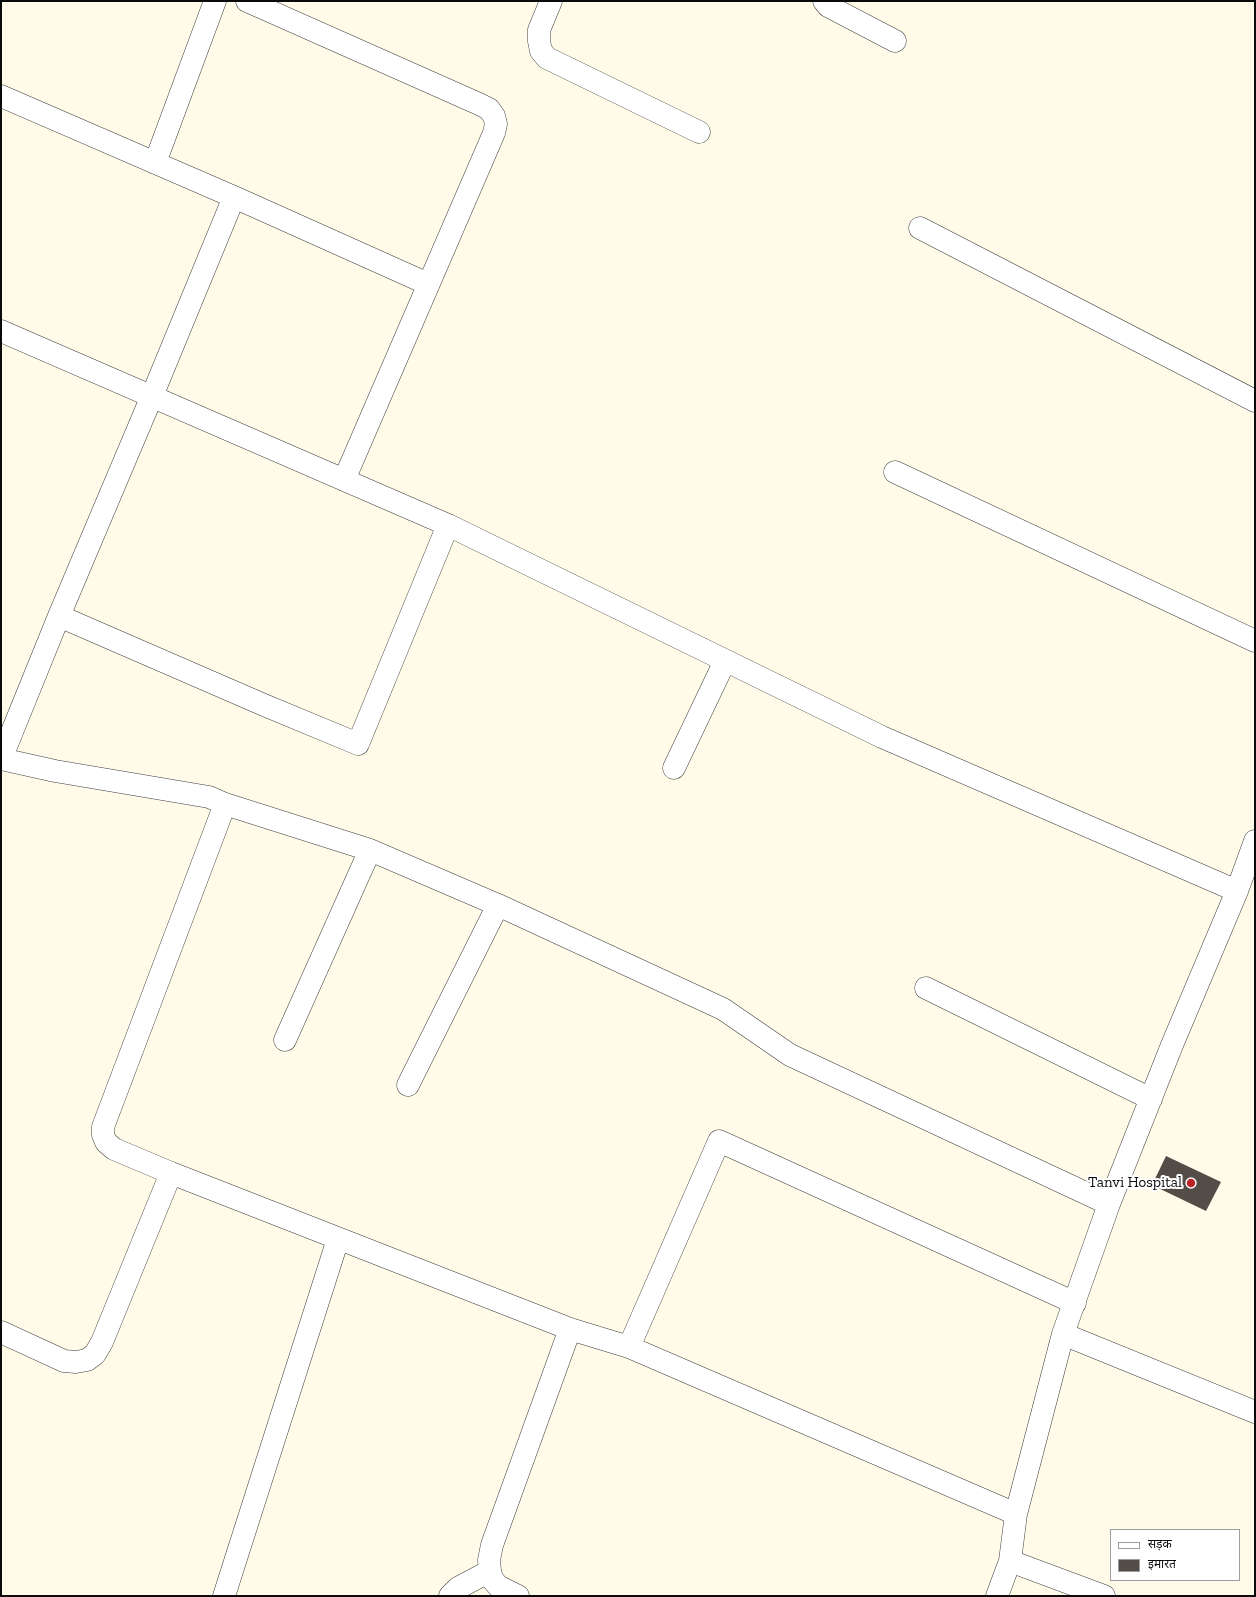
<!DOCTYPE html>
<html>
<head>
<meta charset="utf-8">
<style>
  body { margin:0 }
  #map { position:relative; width:1256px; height:1597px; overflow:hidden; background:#fffbe8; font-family:"Zilla Slab","Noto Sans Devanagari",serif }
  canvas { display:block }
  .frame { position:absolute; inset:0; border:2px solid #0a0a0a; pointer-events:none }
  .legend { position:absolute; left:1110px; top:1529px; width:130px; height:52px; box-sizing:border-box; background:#fff; border:1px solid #9d9d9d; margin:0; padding:5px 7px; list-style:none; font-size:12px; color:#0a0a0a }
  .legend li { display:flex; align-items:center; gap:8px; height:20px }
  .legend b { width:20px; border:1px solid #9d9d9d }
</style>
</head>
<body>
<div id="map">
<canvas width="1256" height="1597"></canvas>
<div class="frame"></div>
<ul class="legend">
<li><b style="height:5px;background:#fff"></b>सड़क</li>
<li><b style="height:11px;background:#534c47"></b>इमारत</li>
</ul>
</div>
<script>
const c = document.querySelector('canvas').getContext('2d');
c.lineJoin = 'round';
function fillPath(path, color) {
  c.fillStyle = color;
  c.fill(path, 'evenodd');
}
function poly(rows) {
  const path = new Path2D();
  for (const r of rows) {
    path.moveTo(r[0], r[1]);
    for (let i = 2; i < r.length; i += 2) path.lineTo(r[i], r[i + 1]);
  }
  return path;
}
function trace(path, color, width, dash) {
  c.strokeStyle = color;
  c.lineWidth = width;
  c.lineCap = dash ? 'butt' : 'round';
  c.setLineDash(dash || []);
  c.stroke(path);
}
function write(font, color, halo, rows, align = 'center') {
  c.font = font + ' "Zilla Slab",serif';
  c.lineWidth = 4;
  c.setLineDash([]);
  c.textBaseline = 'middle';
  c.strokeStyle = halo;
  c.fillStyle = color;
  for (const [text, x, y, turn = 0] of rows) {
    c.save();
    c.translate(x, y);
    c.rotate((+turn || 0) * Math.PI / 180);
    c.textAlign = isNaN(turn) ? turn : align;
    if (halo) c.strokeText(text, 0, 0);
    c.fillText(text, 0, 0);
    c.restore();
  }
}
fillPath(poly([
  [1166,1156,1221,1182,1206,1211,1152,1185]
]), '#534c47');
const minor = poly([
  [247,1,479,104,489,109,494,116,496,124,494,133,344,480],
  [551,1,539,30,539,41,541,51,547,58,699,132],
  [824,1,828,6,895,41],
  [1,96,234,197,152,396,59,616,1,759],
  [155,163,215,1],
  [234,197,428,284],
  [920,228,1255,401],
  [1,331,448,525,882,737,1237,891],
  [895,472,1255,641],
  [59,616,264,705,358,744,448,525],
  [1,759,55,771,209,797,225,804,370,850,498,905,723,1009,790,1055,1109,1204],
  [674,768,725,661],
  [926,988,1151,1099],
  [285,1040,370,850],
  [408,1085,498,905],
  [171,1173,114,1149,106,1142,103,1135,103,1127,225,804],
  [1,1332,64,1361,76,1362,87,1360,95,1354,102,1342,171,1173,570,1329,629,1347,1016,1514],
  [1063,1334,1255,1412],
  [629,1347,719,1141,1075,1303],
  [1010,1561,1104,1596],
  [224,1596,338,1239],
  [450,1596,458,1588,490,1571],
  [518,1596,498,1586,492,1579,490,1571,489,1560,492,1545,570,1329],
  [997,1596,1010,1561,1016,1514,1063,1334,1109,1204,1172,1045,1237,891,1255,841]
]);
trace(minor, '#3d3d3d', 23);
trace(minor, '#fff', 22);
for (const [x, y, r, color] of [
  [1191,1183,5,"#ba2328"]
]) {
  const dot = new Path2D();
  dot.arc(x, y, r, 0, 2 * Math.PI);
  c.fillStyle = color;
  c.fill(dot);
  trace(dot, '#fff', 1.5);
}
write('15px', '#0a0a0a', '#fff', [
  ["Tanvi Hospital",1182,1183]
], 'right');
</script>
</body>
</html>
